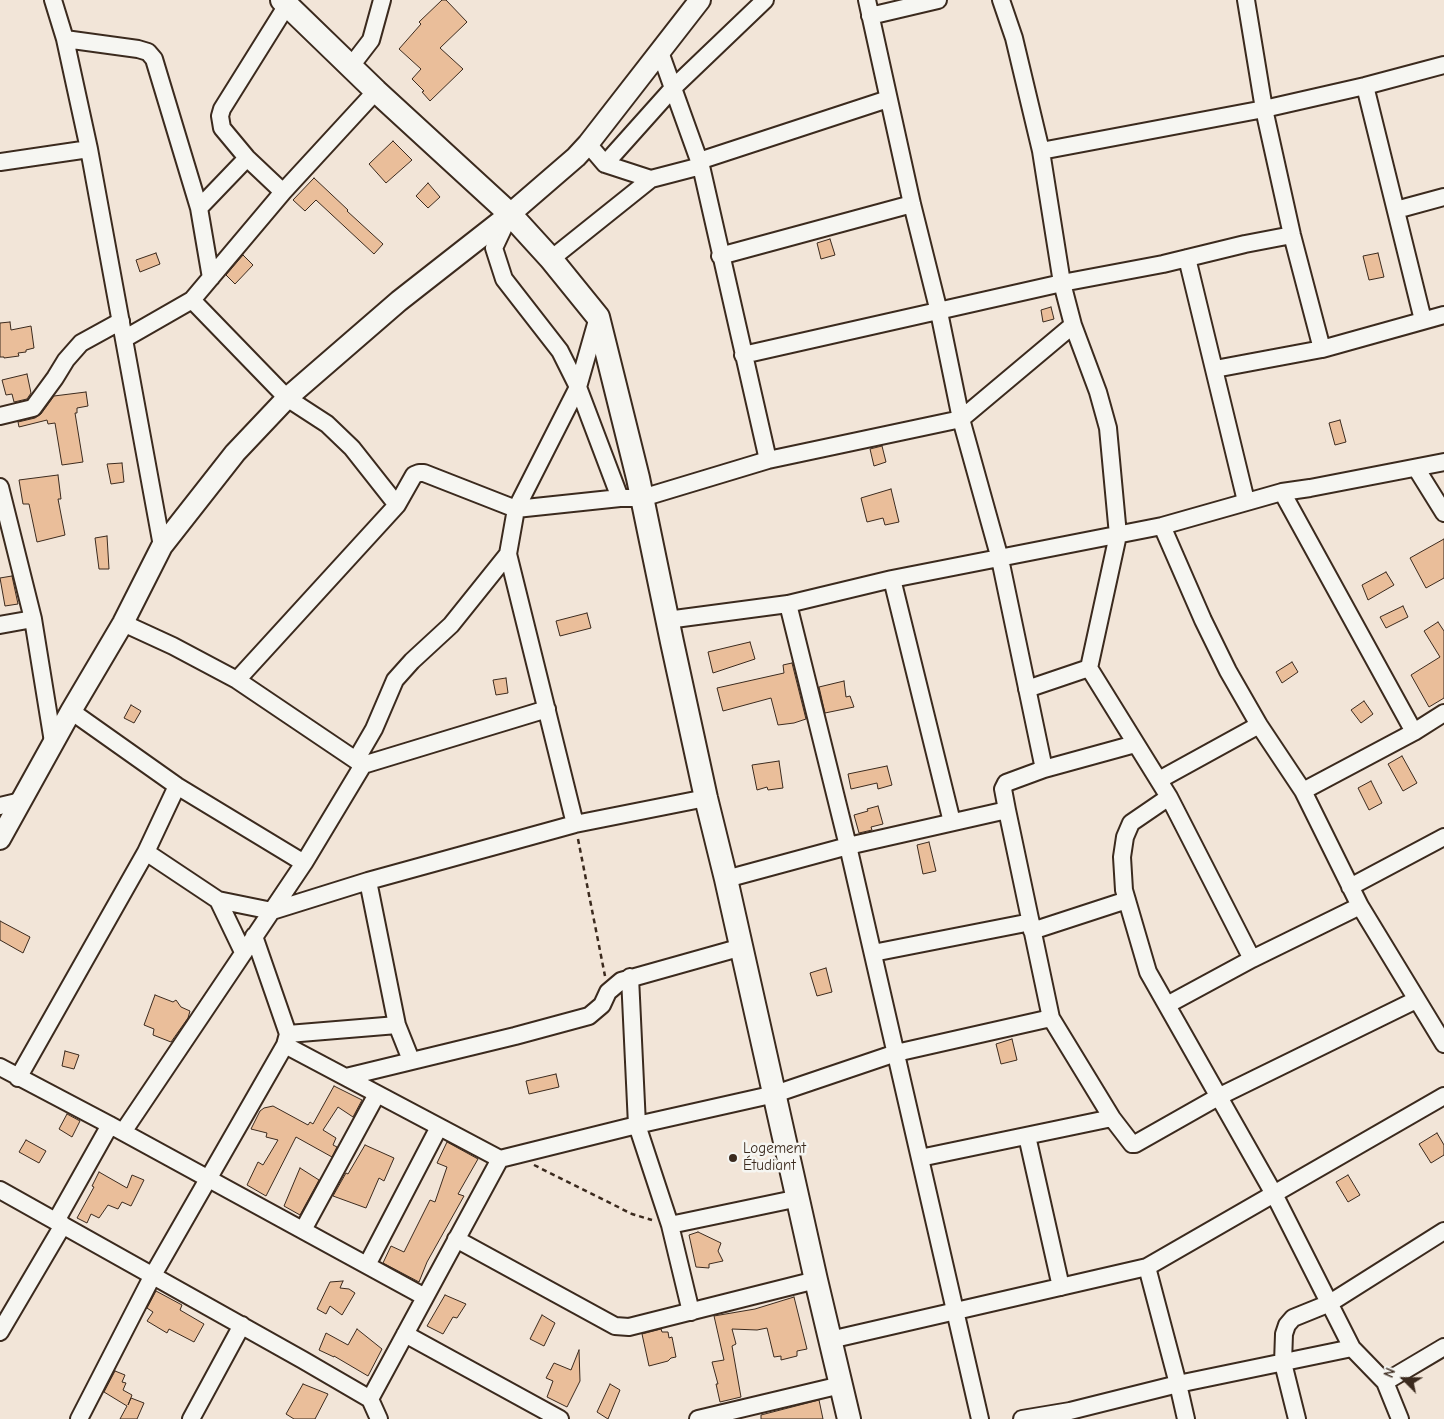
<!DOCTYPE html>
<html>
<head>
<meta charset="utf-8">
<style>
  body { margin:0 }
  #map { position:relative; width:1444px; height:1419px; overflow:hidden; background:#f2e5d8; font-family:"Comic Neue",sans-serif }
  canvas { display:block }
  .north { position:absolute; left:1379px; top:1354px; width:50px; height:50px; -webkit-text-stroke:4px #f6f6f2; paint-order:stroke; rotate:293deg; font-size:14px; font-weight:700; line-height:20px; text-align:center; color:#3b2a1e }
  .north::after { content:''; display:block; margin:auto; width:18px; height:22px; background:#3b2a1e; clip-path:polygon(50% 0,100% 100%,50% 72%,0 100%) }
</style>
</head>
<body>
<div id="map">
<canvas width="1444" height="1419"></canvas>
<div class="north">N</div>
</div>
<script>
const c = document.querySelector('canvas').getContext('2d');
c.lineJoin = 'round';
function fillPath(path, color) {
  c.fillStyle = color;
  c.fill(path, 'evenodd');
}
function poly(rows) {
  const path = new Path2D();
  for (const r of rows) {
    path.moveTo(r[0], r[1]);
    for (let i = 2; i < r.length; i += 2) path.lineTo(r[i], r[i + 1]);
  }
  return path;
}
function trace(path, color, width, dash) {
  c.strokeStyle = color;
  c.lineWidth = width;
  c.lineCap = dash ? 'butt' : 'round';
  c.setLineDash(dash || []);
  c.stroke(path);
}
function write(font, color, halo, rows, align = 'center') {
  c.font = font + ' "Comic Neue",sans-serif';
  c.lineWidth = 5;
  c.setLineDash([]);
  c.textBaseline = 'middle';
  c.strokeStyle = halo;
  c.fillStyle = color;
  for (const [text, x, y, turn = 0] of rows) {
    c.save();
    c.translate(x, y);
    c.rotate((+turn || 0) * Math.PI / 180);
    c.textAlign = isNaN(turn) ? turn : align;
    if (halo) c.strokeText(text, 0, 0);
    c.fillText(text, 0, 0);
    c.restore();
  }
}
const building = poly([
  [442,0,446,0,467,22,440,48,463,69,430,101,422,92,424,91,412,79,421,69,399,49,421,24,419,22,442,0],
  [393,141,412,160,386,183,369,164,393,141],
  [314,178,348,210,347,211,383,244,374,254,316,200,305,211,293,200,314,178],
  [428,183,440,197,428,208,416,196,428,183],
  [830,239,835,255,821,259,817,243,830,239],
  [156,253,160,264,140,272,136,260,156,253],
  [1378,253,1384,277,1369,280,1363,256,1378,253],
  [243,255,253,265,235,284,226,275,243,255],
  [1051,307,1054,319,1043,322,1041,310,1051,307],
  [10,322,11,330,31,326,34,348,26,350,26,352,18,353,19,356,4,358,4,357,0,357,0,323,10,322],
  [27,374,31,393,27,399,14,402,12,394,6,395,2,380,27,374],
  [86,392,88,406,77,408,77,413,75,413,83,462,62,465,55,423,48,424,47,420,19,427,18,422,35,418,41,414,54,396,86,392],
  [1340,420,1346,442,1335,445,1329,423,1340,420],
  [882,446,886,462,874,466,870,449,882,446],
  [122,463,124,482,111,484,107,464,122,463],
  [58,475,61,499,58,499,65,535,37,542,29,504,23,504,19,480,58,475],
  [891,489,899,522,885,525,883,518,867,522,861,498,891,489],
  [107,536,109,569,99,569,95,538,107,536],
  [1444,539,1444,578,1426,588,1410,558,1444,539],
  [1386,572,1394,585,1368,600,1362,585,1386,572],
  [12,576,18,604,5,606,0,578,12,576],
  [1403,606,1408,617,1386,628,1380,617,1403,606],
  [587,613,591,628,560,636,556,621,587,613],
  [1438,622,1444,631,1444,698,1429,707,1411,675,1440,657,1424,631,1438,622],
  [750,642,755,659,713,673,708,652,750,642],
  [1292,662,1298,672,1282,683,1276,672,1292,662],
  [792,663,806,719,794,723,778,725,771,698,723,711,717,688,784,673,783,665,792,663],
  [506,678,508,693,496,695,493,680,506,678],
  [844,681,846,697,850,696,854,707,825,713,819,687,844,681],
  [1364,701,1373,714,1361,723,1351,710,1364,701],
  [131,705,141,711,134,723,124,718,131,705],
  [1402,756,1417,783,1403,791,1388,764,1402,756],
  [779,761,783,788,768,790,767,787,757,790,752,765,779,761],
  [887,766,892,785,878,789,877,783,851,789,848,774,887,766],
  [1371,781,1382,803,1369,810,1358,788,1371,781],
  [878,806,883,824,871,827,872,830,859,833,854,815,868,811,867,809,878,806],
  [929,842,936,871,923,874,917,845,929,842],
  [0,921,30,937,23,953,0,940,0,921],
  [826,968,832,992,817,996,810,973,826,968],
  [155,995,173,1002,176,1000,181,1007,190,1011,188,1018,171,1042,153,1035,154,1029,144,1025,155,995],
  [1012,1039,1017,1060,1001,1064,996,1044,1012,1039],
  [65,1051,79,1055,74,1069,62,1066,65,1051],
  [556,1074,559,1087,529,1094,526,1081,556,1074],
  [334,1086,362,1100,353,1117,338,1107,323,1130,336,1138,333,1145,337,1147,332,1157,296,1137,266,1196,247,1185,258,1162,263,1165,278,1140,266,1137,267,1133,251,1129,260,1111,264,1108,273,1106,308,1125,310,1122,313,1124,334,1086],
  [67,1114,80,1121,72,1137,59,1129,67,1114],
  [1437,1133,1444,1145,1444,1155,1431,1163,1419,1144,1437,1133],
  [26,1140,46,1151,39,1163,19,1152,26,1140],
  [447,1142,478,1159,458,1194,464,1196,427,1262,419,1282,383,1263,391,1246,404,1252,430,1200,435,1202,447,1167,437,1163,447,1142],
  [365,1145,394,1158,384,1181,379,1178,366,1208,333,1196,346,1173,348,1174,365,1145],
  [300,1168,319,1180,300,1215,284,1206,300,1168],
  [99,1172,127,1188,132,1175,144,1180,131,1206,122,1202,118,1209,108,1205,99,1218,91,1214,87,1223,77,1218,94,1187,92,1186,99,1172],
  [1348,1175,1360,1195,1348,1202,1336,1182,1348,1175],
  [698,1232,721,1243,718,1251,723,1261,709,1264,709,1268,696,1267,689,1235,698,1232],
  [343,1281,340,1288,349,1289,355,1293,342,1315,330,1306,326,1314,317,1309,330,1282,343,1281],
  [156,1291,182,1305,180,1310,204,1324,194,1342,169,1329,167,1333,147,1321,153,1312,147,1308,156,1291],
  [445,1295,466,1304,457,1318,453,1317,443,1334,427,1326,445,1295],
  [794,1297,807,1349,797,1351,797,1356,781,1360,781,1356,774,1357,767,1328,757,1330,732,1329,736,1344,732,1346,741,1397,720,1402,716,1384,718,1384,712,1362,724,1360,714,1316,755,1309,794,1297],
  [542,1315,555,1323,544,1346,530,1339,542,1315],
  [357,1329,382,1349,368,1376,334,1356,334,1357,319,1350,326,1333,348,1345,357,1329],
  [661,1329,662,1332,668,1332,669,1338,672,1337,676,1357,671,1358,668,1361,649,1366,642,1334,661,1329],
  [579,1350,580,1381,567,1407,547,1397,553,1381,546,1378,554,1363,571,1370,579,1350],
  [115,1371,125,1375,122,1382,126,1383,123,1390,132,1395,128,1405,131,1398,144,1403,137,1419,120,1419,127,1406,104,1392,115,1371],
  [303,1384,328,1394,315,1419,294,1419,286,1414,303,1384],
  [610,1384,620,1390,608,1419,597,1412,610,1384],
  [819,1400,823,1419,761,1419,761,1415,819,1400]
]);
fillPath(building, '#eabe9a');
trace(building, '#3b2a1e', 1);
const minor = poly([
  [53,0,65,39,89,149,162,546],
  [867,0,912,204,939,312,961,419,1000,559,1044,769],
  [1001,0,1014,38,1041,151,1062,283,1073,325,1098,392,1108,428,1118,535,1089,668,1027,689],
  [1246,0,1264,109,1292,235,1322,349],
  [870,16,938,0],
  [65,39,138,49,148,52,154,59,199,208,211,278],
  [660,52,701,166,768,460],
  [351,66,371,40,382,0],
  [1365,86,1423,320],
  [588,144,605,164,651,179],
  [1041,151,1264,109,1365,86,1444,65],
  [699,161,888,99],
  [0,162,89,149],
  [605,164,673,88,765,0],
  [283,192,247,158,222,128,220,116,222,109,287,5],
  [199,208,247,158],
  [1396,210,1444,197],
  [510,214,494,248,504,279,560,351,578,387,620,498],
  [720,256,912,204],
  [1187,258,1246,501],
  [551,259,651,179,701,166],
  [192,300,287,398,327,424,352,448,397,505],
  [124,339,192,300,283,192,376,91],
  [743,355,1062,283,1163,264,1245,244,1292,235],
  [1215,369,1322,349,1444,315],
  [0,416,33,408,55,378,66,360,81,343,121,321],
  [1416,468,1444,513],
  [0,487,33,619,53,742],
  [1282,492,1414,732],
  [1162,526,1203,620,1228,671,1259,725,1303,791,1360,906,1444,1044],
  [892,579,952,822],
  [788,604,848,846,980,1419],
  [667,620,788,604,892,579,1162,526,1282,492,1310,488,1444,462],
  [123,623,173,646,237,680,363,765],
  [0,625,33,619],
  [1089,668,1169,797,1252,959],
  [237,680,397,505,414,475,419,473,424,473,516,509,620,498,642,498,768,460,961,419,1073,325],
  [71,711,177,786,304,863],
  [356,760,374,729,395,680,412,661,451,625,508,554],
  [1159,780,1259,725],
  [1303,791,1414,732,1444,713],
  [1169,797,1131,823,1125,837,1122,857,1124,890,1148,972,1274,1194,1352,1348,1385,1382,1400,1419],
  [0,806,21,801],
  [1007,810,1051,1018,1112,1118,1132,1144,1135,1144,1218,1097,1416,1000],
  [575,824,508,554,516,509,578,387,598,317],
  [146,852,218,900,272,911,368,881,575,824,706,798],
  [726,879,848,846,1007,810,1003,789,1006,783,1044,769,1135,744],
  [368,881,397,1025,411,1060],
  [1350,887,1444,837],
  [218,900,243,952],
  [1032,931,1127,900],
  [873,953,1031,922],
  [630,977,637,1125,670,1225,691,1312],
  [1167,1005,1252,959,1360,906],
  [288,1034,397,1025],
  [285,1045,500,1159],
  [0,1067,110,1125,425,1297],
  [346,1077,515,1036,589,1016,602,1005,608,992,621,981,742,947],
  [18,1078,146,852,177,786],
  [123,1132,304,863,363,765,547,709],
  [1027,1136,1061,1287],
  [920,1158,1112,1118],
  [0,1190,303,1360,370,1399,379,1419],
  [56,1221,110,1125],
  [670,1225,799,1198],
  [303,1230,377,1094],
  [456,1239,615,1326,629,1327,816,1280],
  [367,1265,439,1127],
  [1147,1267,1178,1384,1186,1419],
  [0,1332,63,1225],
  [405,1334,560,1419],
  [830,1340,1147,1267,1444,1096],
  [1385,1382,1444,1347],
  [370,1399,500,1159,637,1125,775,1094,896,1053,1051,1018],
  [79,1419,153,1275,285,1045,288,1034,254,936],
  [191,1419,242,1325],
  [698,1419,841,1385],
  [1022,1419,1070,1411,1178,1384,1352,1348],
  [1297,1419,1283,1363,1284,1334,1287,1325,1293,1318,1330,1303,1444,1231]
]);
const tertiary = poly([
  [0,839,71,711,123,623,162,546,235,453,287,398,399,301,510,214,576,157,588,144,700,0]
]);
const secondary = poly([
  [282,0,376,91,510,214,551,259,598,317,638,478,672,642,706,798,726,879,816,1280,849,1419]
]);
trace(minor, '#3b2a1e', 20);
trace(tertiary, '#3b2a1e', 24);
trace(secondary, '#3b2a1e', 26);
trace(poly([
  [578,839,605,976],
  [534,1165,632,1214,652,1220]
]), '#3b2a1e', 2.5, [5, 4]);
trace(minor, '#f6f6f2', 16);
trace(tertiary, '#f6f6f2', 20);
trace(secondary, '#f6f6f2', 22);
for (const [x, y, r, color] of [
  [733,1158,5,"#3b2a1e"]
]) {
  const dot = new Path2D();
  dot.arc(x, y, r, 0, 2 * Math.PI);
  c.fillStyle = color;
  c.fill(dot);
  trace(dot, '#f6f6f2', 2);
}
write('15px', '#3b2a1e', '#f6f6f2', [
  ["Logement",743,1149],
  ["Étudiant",743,1166]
], 'left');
</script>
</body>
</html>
